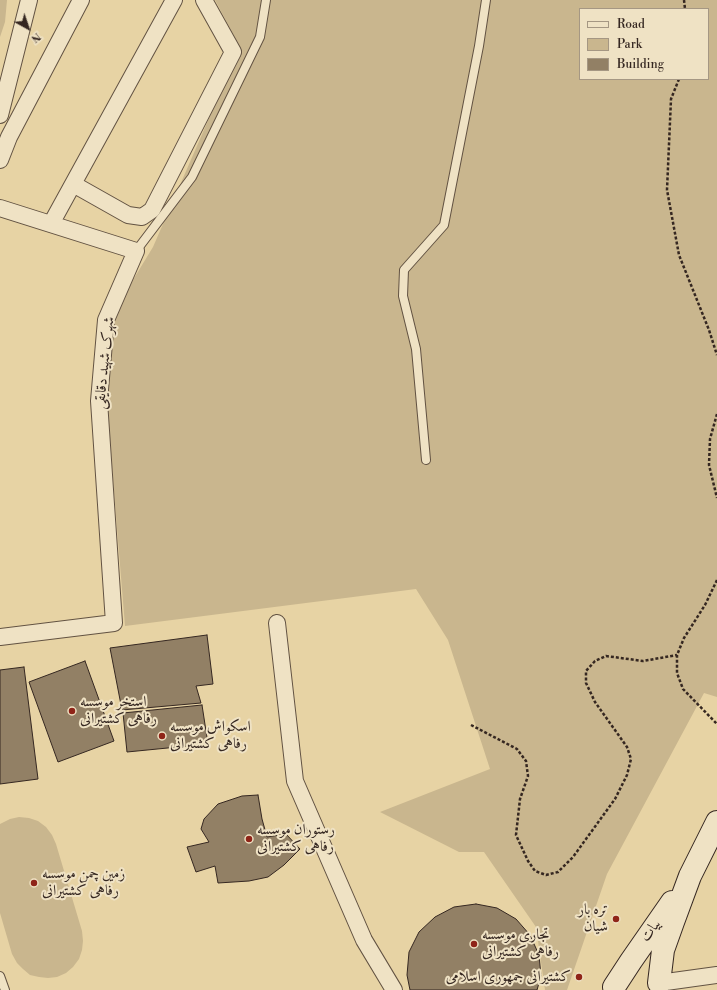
<!DOCTYPE html>
<html>
<head>
<meta charset="utf-8">
<style>
  body { margin:0 }
  #map { position:relative; width:717px; height:990px; overflow:hidden; background:#e7d3a4; font-family:"Libre Bodoni",serif }
  canvas { display:block }
  .legend { position:absolute; left:579px; top:8px; width:130px; height:72px; box-sizing:border-box; background:#efe2c4; border:1px solid #a59783; margin:0; padding:5px 7px; list-style:none; font-size:12px; color:#352721 }
  .legend li { display:flex; align-items:center; gap:8px; height:20px }
  .legend b { width:20px; border:1px solid #a59783 }
  .north { position:absolute; left:8px; top:8px; width:40px; height:40px; -webkit-text-stroke:3px #efe2c4; paint-order:stroke; rotate:140deg; font-size:11px; font-weight:700; line-height:16px; text-align:center; color:#352721 }
  .north::after { content:''; display:block; margin:auto; width:14px; height:18px; background:#352721; clip-path:polygon(50% 0,100% 100%,50% 72%,0 100%) }
</style>
</head>
<body>
<div id="map">
<canvas width="717" height="990"></canvas>
<ul class="legend">
<li><b style="height:5px;background:#efe2c4"></b>Road</li>
<li><b style="height:11px;background:#c9b68e"></b>Park</li>
<li><b style="height:11px;background:#928065"></b>Building</li>
</ul>
<div class="north">N</div>
</div>
<script>
const c = document.querySelector('canvas').getContext('2d');
c.lineJoin = 'round';
function fillPath(path, color) {
  c.fillStyle = color;
  c.fill(path, 'evenodd');
}
function poly(rows) {
  const path = new Path2D();
  for (const r of rows) {
    path.moveTo(r[0], r[1]);
    for (let i = 2; i < r.length; i += 2) path.lineTo(r[i], r[i + 1]);
  }
  return path;
}
function trace(path, color, width, dash) {
  c.strokeStyle = color;
  c.lineWidth = width;
  c.lineCap = dash ? 'butt' : 'round';
  c.setLineDash(dash || []);
  c.stroke(path);
}
function write(font, color, halo, rows, align = 'center') {
  c.font = font + ' "Libre Bodoni",Amiri,serif';
  c.lineWidth = 4;
  c.setLineDash([]);
  c.textBaseline = 'middle';
  c.strokeStyle = halo;
  c.fillStyle = color;
  for (const [text, x, y, turn = 0] of rows) {
    c.save();
    c.translate(x, y);
    c.rotate((+turn || 0) * Math.PI / 180);
    c.textAlign = isNaN(turn) ? turn : align;
    if (halo) c.strokeText(text, 0, 0);
    c.fillText(text, 0, 0);
    c.restore();
  }
}
fillPath(poly([
  [0,0,7,0,5,22,0,37],
  [215,0,717,0,717,697,704,693,607,874,567,990,545,990,536,927,484,852,459,852,380,812,490,769,448,640,416,589,125,626,107,406,114,326,122,298,153,247,240,47],
  [580,9,708,9,708,79,580,79],
  [19,817,29,818,38,821,46,827,52,835,56,844,82,931,83,941,82,950,79,959,73,967,66,973,57,977,48,978,39,977,30,975,23,969,17,963,12,954,0,913,0,824,10,819]
]), '#c9b68e');
const building = poly([
  [207,635,213,684,196,686,201,703,122,710,110,648,207,635],
  [85,661,114,741,58,762,29,682,85,661],
  [24,667,38,779,0,784,0,670,24,667],
  [202,705,208,744,127,752,123,713,202,705],
  [258,795,262,819,267,837,286,834,300,849,284,865,268,877,249,881,218,883,215,866,196,872,187,847,209,842,201,829,204,819,218,804,242,796,258,795],
  [476,904,497,908,516,919,530,935,539,955,541,976,537,990,410,990,407,975,409,952,419,932,435,917,454,907,476,904]
]);
fillPath(building, '#928065');
trace(building, '#352721', 1);
const lane = poly([
  [136,251,192,177,260,37,266,0],
  [426,460,416,349,403,296,404,270,444,225,479,46,486,0],
  [0,976,5,990]
]);
const street = poly([
  [0,115,29,0],
  [0,160,9,137,81,0],
  [73,184,128,215,142,217,152,210,233,52,204,0],
  [0,208,136,251,106,320,99,401,114,623,0,637],
  [51,224,174,0],
  [277,623,295,781,364,940,394,990],
  [659,983,717,975]
]);
const secondary = poly([
  [659,983,663,950,673,922,690,876,717,822],
  [614,987,631,961,672,902]
]);
trace(lane, '#625242', 10);
trace(street, '#625242', 18);
trace(secondary, '#352721', 24);
trace(poly([
  [684,0,685,9],
  [679,79,671,99,667,190,679,255,709,330,717,355],
  [717,414,710,439,709,465,717,498],
  [717,580,705,605,684,638,677,655,677,673,683,689,717,724],
  [471,725,517,749,526,761,528,776,520,799,516,835,528,861,535,871,546,875,558,872,573,857,615,799,627,775,631,759,627,747,595,702,586,683,586,671,595,661,606,656,643,661,677,655]
]), '#352721', 2.5, [3, 2]);
trace(lane, '#efe2c4', 8);
trace(street, '#efe2c4', 16);
trace(secondary, '#efe2c4', 22);
for (const [x, y, r, color] of [
  [72,711,4,"#8f2418"],
  [162,736,4,"#8f2418"],
  [249,839,4,"#8f2418"],
  [34,883,4,"#8f2418"],
  [616,919,4,"#8f2418"],
  [474,944,4,"#8f2418"],
  [579,977,4,"#8f2418"]
]) {
  const dot = new Path2D();
  dot.arc(x, y, r, 0, 2 * Math.PI);
  c.fillStyle = color;
  c.fill(dot);
  trace(dot, '#efe2c4', 1.5);
}
write('15px', '#352721', '#efe2c4', [
  ["شهرک شهید دقایقی",105,363,-84],
  ["بیات",651,931,-55]
]);
write('15px', '#352721', '#efe2c4', [
  ["استخر موسسه",80,702],
  ["رفاهی کشتیرانی",80,719],
  ["اسکواش موسسه",170,727],
  ["رفاهی کشتیرانی",170,744],
  ["رستوران موسسه",257,830],
  ["رفاهی کشتیرانی",257,847],
  ["زمین چمن موسسه",42,874],
  ["رفاهی کشتیرانی",42,891],
  ["تره بار",608,910,"right"],
  ["شیان",608,927,"right"],
  ["تجاری موسسه",482,935],
  ["رفاهی کشتیرانی",482,952],
  ["کشتیرانی جمهوری اسلامی",571,977,"right"]
], 'left');
</script>
</body>
</html>
